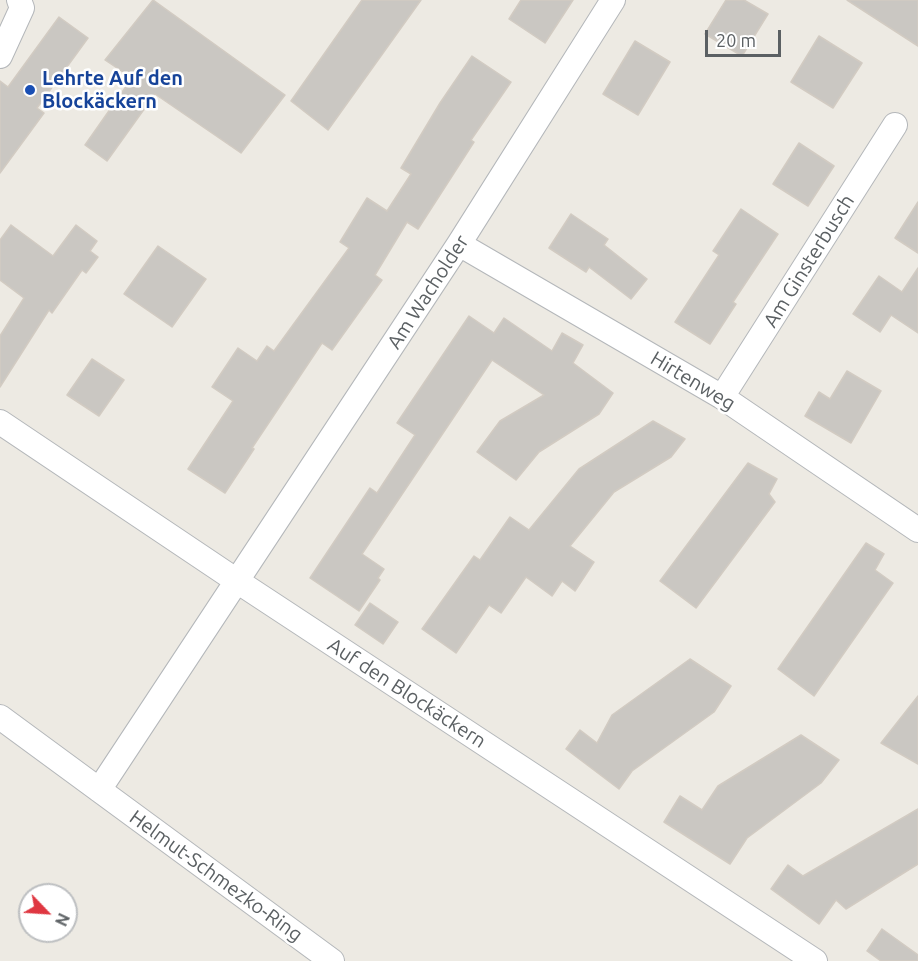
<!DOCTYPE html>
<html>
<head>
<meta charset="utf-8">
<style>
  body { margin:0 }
  #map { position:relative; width:918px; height:961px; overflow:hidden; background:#edeae3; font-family:Ubuntu,sans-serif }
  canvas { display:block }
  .north { position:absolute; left:18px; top:883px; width:60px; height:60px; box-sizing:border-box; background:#fff; border:2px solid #bdbfc1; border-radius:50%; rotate:115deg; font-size:16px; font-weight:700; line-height:24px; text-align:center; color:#5b6063 }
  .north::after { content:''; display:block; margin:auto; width:21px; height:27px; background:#df3741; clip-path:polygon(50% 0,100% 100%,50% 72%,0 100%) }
  .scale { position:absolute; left:705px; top:30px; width:76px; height:27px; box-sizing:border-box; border:3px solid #5b6063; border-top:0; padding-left:8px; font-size:18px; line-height:21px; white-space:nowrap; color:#5b6063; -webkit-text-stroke:4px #fff; paint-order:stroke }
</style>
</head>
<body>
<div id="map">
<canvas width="918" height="961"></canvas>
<div class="north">N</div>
<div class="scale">20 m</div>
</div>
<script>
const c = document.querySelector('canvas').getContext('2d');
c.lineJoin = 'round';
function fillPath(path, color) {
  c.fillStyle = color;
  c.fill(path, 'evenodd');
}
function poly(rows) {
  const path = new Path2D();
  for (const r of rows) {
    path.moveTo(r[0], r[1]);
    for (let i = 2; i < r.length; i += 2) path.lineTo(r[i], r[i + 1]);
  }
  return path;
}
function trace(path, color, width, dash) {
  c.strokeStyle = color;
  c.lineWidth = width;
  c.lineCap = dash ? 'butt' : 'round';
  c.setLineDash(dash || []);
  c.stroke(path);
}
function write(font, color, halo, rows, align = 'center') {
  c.font = font + ' Ubuntu,sans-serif';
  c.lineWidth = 5;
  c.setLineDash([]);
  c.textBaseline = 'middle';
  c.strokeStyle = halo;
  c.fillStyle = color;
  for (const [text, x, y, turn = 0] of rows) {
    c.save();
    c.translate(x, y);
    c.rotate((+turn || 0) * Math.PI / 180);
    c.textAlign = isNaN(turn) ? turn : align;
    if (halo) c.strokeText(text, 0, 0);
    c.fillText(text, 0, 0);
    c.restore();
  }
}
const building = poly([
  [153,0,285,95,241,153,155,94,107,161,85,145,132,78,105,60,153,0],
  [362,0,421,0,328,130,291,101,362,0],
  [521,0,573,0,545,43,509,19,521,0],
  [726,0,744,0,768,14,742,56,705,34,726,0],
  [847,0,918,0,918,46,847,0],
  [59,17,88,38,37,108,44,113,0,173,0,81,8,87,59,17],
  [819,36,862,63,833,108,791,82,819,36],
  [635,41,670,62,638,115,603,94,635,41],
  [472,56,511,82,471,140,474,142,418,229,407,222,375,275,382,280,332,350,322,343,252,448,254,449,225,493,188,469,233,401,212,387,238,348,257,361,267,346,274,351,349,248,340,242,367,198,387,211,411,174,401,168,440,103,472,56],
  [799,143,834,166,808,206,773,184,799,143],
  [918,202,918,253,895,238,918,202],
  [741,209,778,234,733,302,736,304,710,344,675,322,719,255,713,251,741,209],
  [571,214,608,239,604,245,647,279,631,299,589,267,586,272,549,248,571,214],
  [11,225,53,256,76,225,97,241,90,251,98,257,86,273,82,270,52,313,49,310,0,387,0,336,24,298,0,280,0,240,11,225],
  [158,246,206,279,172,327,124,294,158,246],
  [918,268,918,333,891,315,880,332,853,314,879,276,902,292,918,268],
  [469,316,494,333,504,318,552,351,562,333,583,345,573,363,613,393,599,414,539,452,516,480,477,452,500,421,544,395,492,360,362,554,384,569,378,578,380,580,359,611,310,578,370,488,377,493,415,435,397,423,469,316],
  [92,359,124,380,99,416,67,395,92,359],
  [847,371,881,391,851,443,805,416,819,392,830,399,847,371],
  [653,421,685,439,671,457,614,492,570,546,594,562,575,591,562,581,552,596,526,577,501,613,489,605,456,653,422,629,474,556,480,560,510,517,529,530,579,469,653,421],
  [748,463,777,479,769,494,775,502,696,608,660,581,748,463],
  [866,543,884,554,875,570,893,583,814,696,778,669,866,543],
  [370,603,398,622,383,644,355,625,370,603],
  [690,659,731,686,714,712,632,771,619,789,566,749,580,730,597,743,612,715,690,659],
  [918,696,918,764,881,743,918,696],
  [801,735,839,760,821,783,747,838,730,864,664,822,680,796,702,810,718,786,801,735],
  [918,809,918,864,846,909,836,900,819,924,771,889,788,865,803,876,918,809],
  [882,929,918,955,918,961,881,961,867,951,882,929]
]);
fillPath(building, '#cac7c2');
trace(building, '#d2cbc2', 1.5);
const minor = poly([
  [0,56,22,8,19,0],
  [459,244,722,397,918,530],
  [722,397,895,125],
  [0,422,237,581,815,961],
  [0,717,332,961],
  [99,790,459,244,613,0]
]);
trace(minor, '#b4b7ba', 26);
trace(minor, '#fff', 24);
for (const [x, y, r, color] of [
  [30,90,6,"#1a4fb4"]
]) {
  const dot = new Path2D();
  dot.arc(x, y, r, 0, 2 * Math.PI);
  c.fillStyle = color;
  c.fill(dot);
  trace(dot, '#fff', 2);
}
write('bold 20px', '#164399', '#fff', [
  ["Lehrte Auf den",42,78],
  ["Blockäckern",42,101]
], 'left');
write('20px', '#5b6063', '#fff', [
  ["Am Ginsterbusch",809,261,-58],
  ["Am Wacholder",428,292,-57],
  ["Hirtenweg",693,381,31],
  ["Auf den Blockäckern",407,693,33],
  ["Helmut-Schmezko-Ring",216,876,36]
]);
</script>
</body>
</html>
